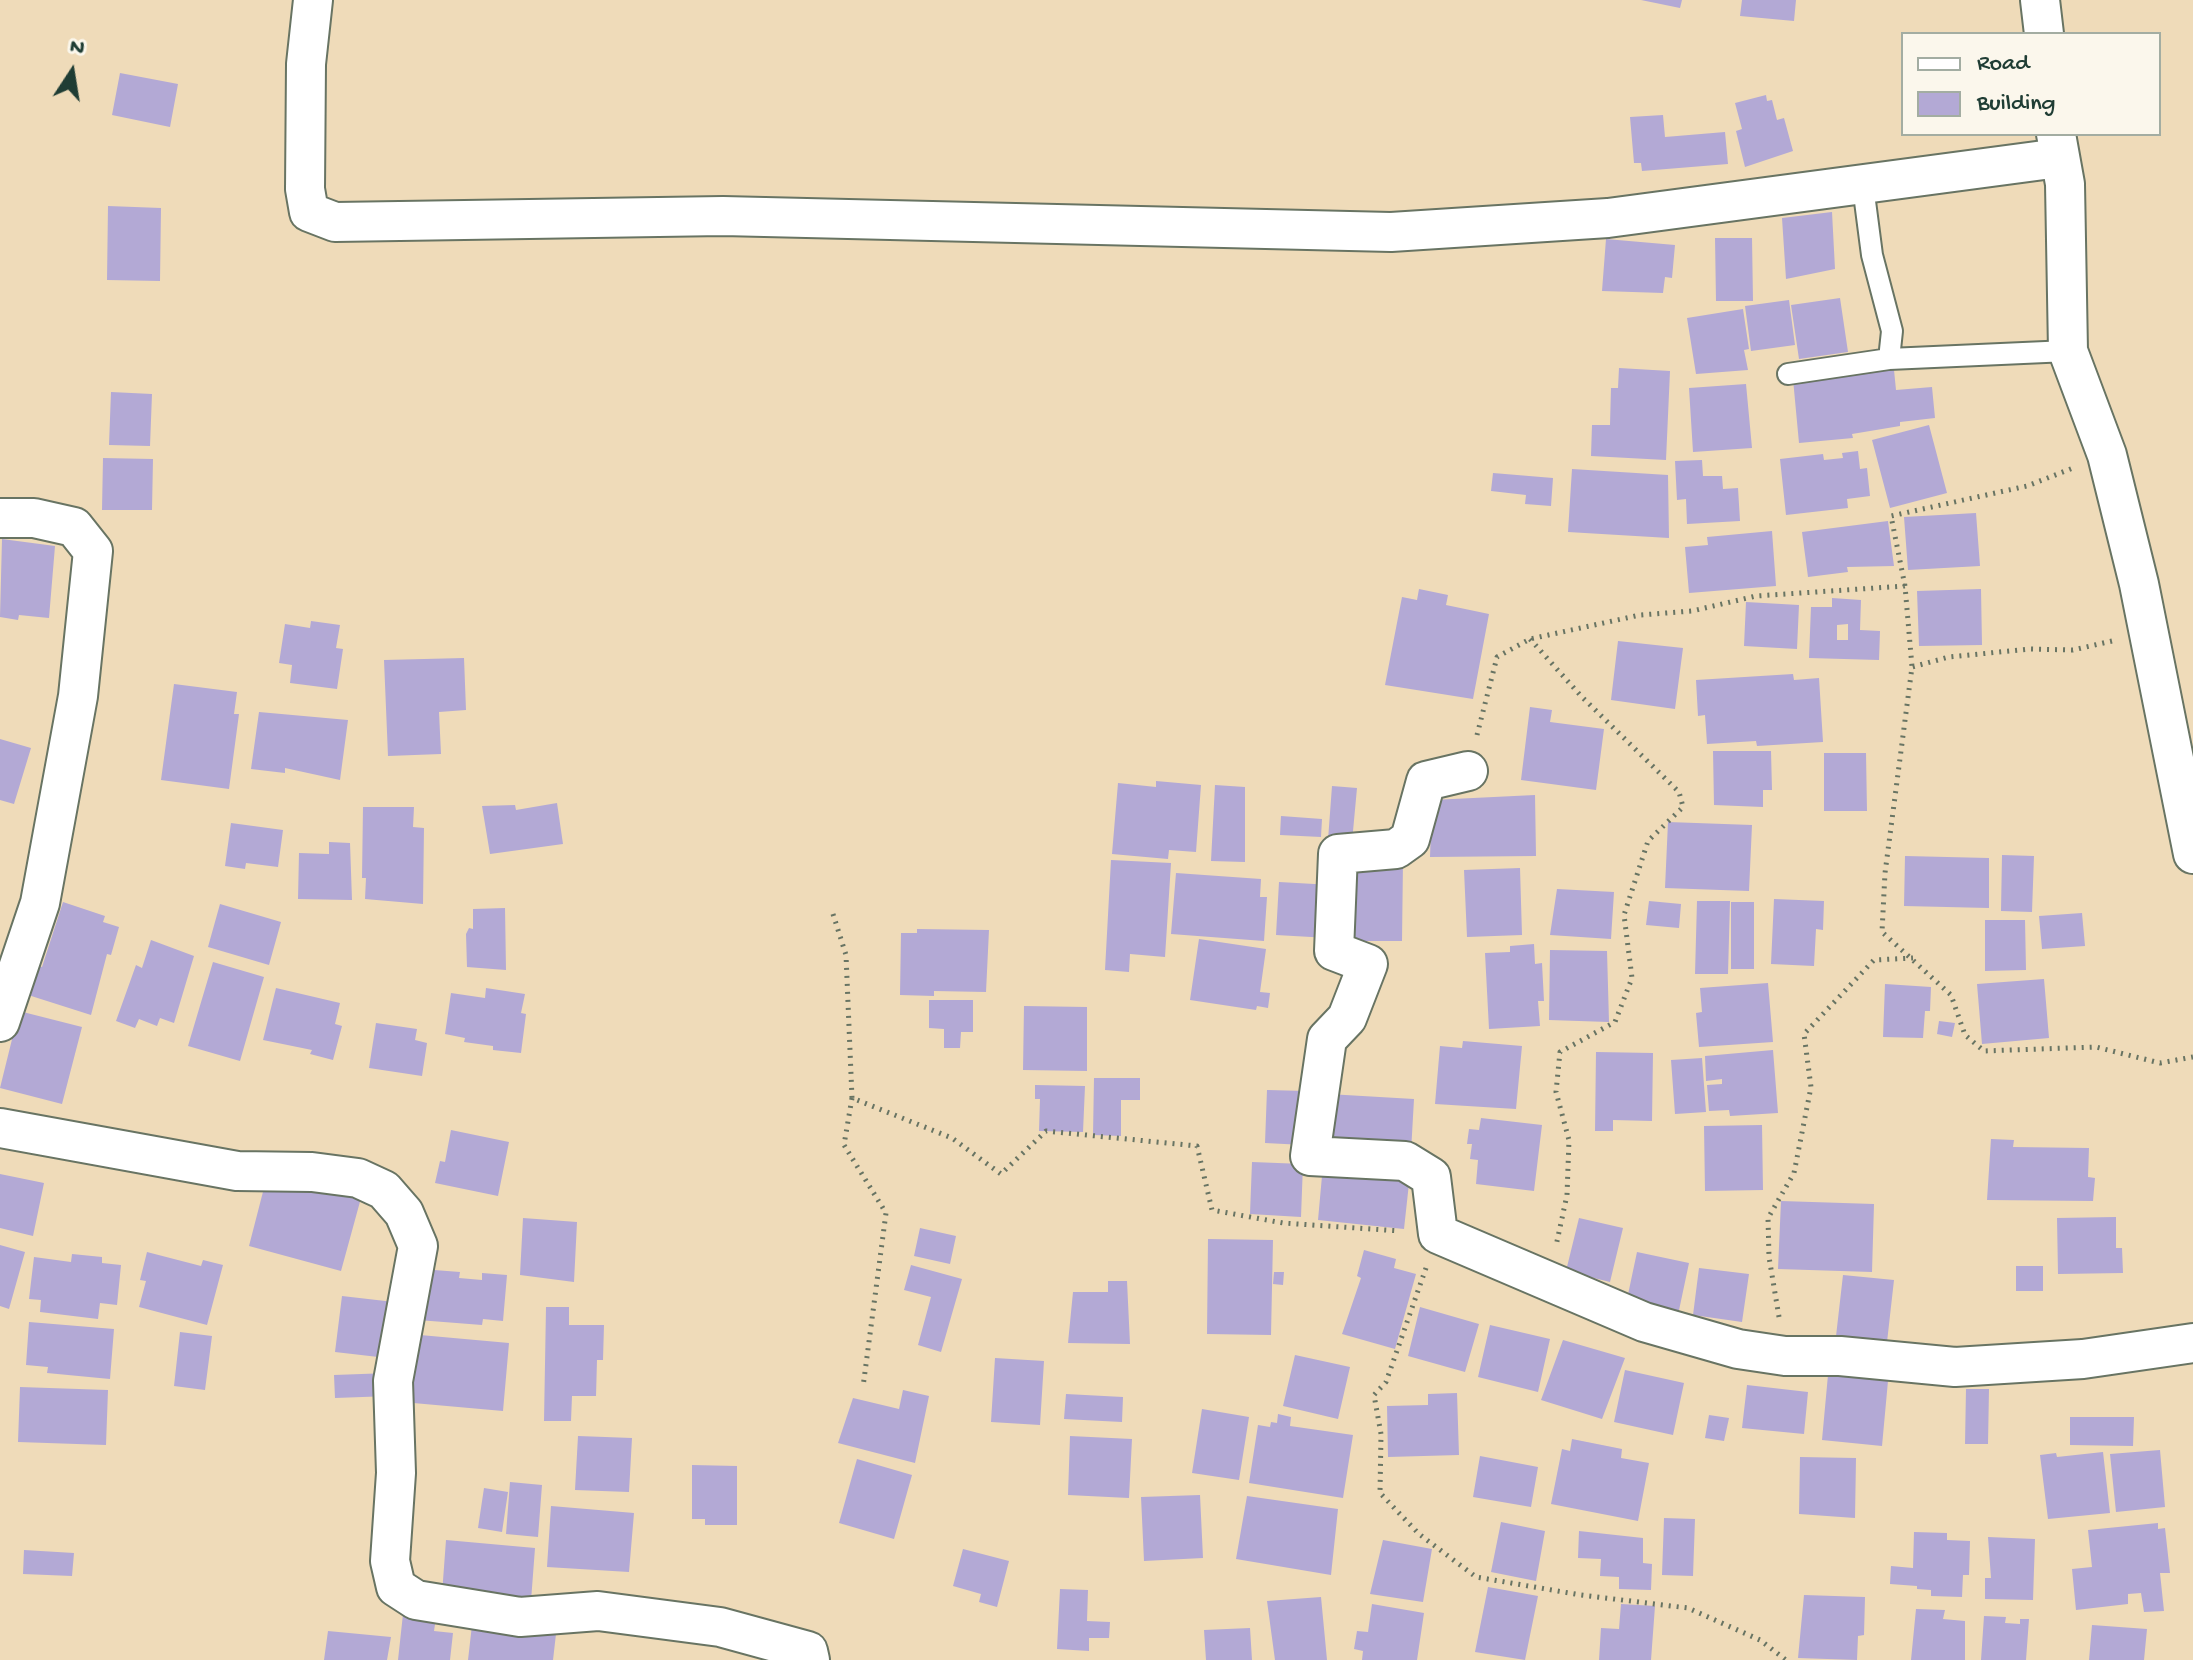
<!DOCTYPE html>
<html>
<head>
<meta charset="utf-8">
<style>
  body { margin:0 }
  #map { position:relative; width:2193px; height:1660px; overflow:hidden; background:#efdbb9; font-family:"Gochi Hand",sans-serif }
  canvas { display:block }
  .legend { position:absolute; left:1901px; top:32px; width:260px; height:104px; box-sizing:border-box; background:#fbf7ec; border:2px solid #a3ada2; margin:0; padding:10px 14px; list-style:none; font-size:24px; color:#1f3d34 }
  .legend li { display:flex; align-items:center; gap:16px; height:40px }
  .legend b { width:40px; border:2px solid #a3ada2 }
  .north { position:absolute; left:32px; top:32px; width:80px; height:80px; -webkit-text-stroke:6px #fbf7ec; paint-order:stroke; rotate:12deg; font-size:22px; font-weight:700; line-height:32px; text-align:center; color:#1f3d34 }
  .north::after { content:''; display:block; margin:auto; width:28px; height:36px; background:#1f3d34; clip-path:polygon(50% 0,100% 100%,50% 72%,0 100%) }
</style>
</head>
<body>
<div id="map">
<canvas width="2193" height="1660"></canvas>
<ul class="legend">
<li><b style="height:10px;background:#fff"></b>Road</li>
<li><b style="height:22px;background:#b3a9d5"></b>Building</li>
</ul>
<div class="north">N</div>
</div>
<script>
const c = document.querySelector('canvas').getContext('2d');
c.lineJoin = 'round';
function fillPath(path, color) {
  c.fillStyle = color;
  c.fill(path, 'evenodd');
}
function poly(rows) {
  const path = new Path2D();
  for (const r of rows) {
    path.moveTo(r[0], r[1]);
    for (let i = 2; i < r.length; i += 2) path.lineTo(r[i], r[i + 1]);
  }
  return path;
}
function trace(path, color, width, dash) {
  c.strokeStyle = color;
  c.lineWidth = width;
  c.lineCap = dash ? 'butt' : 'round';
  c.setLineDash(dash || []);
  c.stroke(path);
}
fillPath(poly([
  [1641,0,1682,0,1680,8],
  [1742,0,1796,0,1794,21,1740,16],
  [120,73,178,84,170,127,112,115],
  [1766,95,1767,101,1772,100,1777,120,1784,118,1793,151,1745,167,1736,131,1742,129,1735,103],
  [1663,115,1665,137,1725,132,1728,164,1642,171,1641,163,1634,163,1630,117],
  [108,206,161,208,160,281,107,280],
  [1832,212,1835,269,1786,279,1782,218],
  [1715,238,1752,238,1753,301,1716,301],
  [1606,239,1675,245,1672,278,1665,277,1663,293,1602,291],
  [1840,298,1848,352,1799,359,1791,305],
  [1789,300,1795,345,1751,351,1745,306],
  [1743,309,1749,349,1744,350,1748,370,1696,374,1687,318],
  [1619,368,1670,371,1666,460,1591,456,1592,425,1610,425,1611,388,1618,388],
  [1894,370,1896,390,1932,387,1935,418,1900,422,1900,426,1852,434,1853,438,1799,443,1793,379],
  [1746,384,1752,448,1693,452,1689,388],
  [111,392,152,394,150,446,109,445],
  [1929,425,1947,493,1890,508,1872,440],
  [1858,451,1860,469,1867,468,1870,496,1847,499,1848,508,1786,515,1780,459,1823,454,1824,460,1843,458,1842,453],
  [103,458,153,459,152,510,102,510],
  [1702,460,1703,476,1722,476,1723,489,1738,488,1740,521,1687,524,1686,499,1677,500,1675,461],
  [1572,469,1668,475,1669,538,1568,532],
  [1493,473,1553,478,1551,506,1525,504,1526,495,1491,491],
  [1976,513,1980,566,1908,570,1904,517],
  [1888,521,1894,566,1847,567,1848,572,1808,577,1802,532],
  [1772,531,1776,586,1689,593,1685,547,1708,545,1707,537],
  [2,539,55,546,49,618,19,615,18,620,0,617],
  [1419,589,1448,595,1446,605,1489,614,1473,699,1385,685,1402,597,1417,600],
  [1981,589,1982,645,1919,646,1917,591],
  [1832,598,1861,600,1860,630,1880,631,1879,660,1809,658,1811,607,1832,607],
  [1848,624,1848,640,1837,640,1837,625],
  [1746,602,1799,605,1797,649,1744,646],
  [311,621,340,625,336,648,343,649,337,689,290,683,292,665,279,663,285,624,310,628],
  [1618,641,1683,648,1675,709,1611,700],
  [464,658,466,710,439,712,441,754,388,756,384,660],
  [1793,674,1794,680,1819,678,1823,742,1757,746,1756,741,1707,744,1705,715,1698,716,1696,680],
  [174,684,237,692,234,714,239,714,229,789,161,780],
  [1530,707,1552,710,1550,722,1604,729,1596,790,1521,780],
  [259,712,348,720,340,780,285,768,285,773,251,769],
  [0,739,31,748,14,804,0,800],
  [1713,751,1771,751,1772,790,1763,790,1763,807,1714,805],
  [1824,753,1866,753,1867,811,1824,811],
  [1156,781,1201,785,1196,852,1169,850,1168,859,1112,854,1118,783,1156,787],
  [1215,785,1245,787,1245,862,1211,861],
  [1332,786,1357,788,1352,842,1328,840],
  [1535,795,1536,856,1430,857,1432,800],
  [557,803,563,844,490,854,482,806,515,805,516,810],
  [363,807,414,807,413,827,424,828,423,904,365,899,366,878,362,878],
  [1281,816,1322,819,1321,837,1280,835],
  [1668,822,1752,825,1749,891,1665,888],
  [231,823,283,830,278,867,246,863,245,869,225,866],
  [329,842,350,843,352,900,298,899,299,853,329,854],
  [2002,855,2034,856,2032,912,2001,911],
  [1905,856,1989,858,1989,908,1904,906],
  [1111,860,1171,863,1165,957,1130,954,1129,972,1105,970],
  [1349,860,1403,861,1402,941,1348,941],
  [1520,868,1522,935,1467,937,1464,870],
  [1176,873,1261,879,1260,897,1267,897,1264,941,1171,934],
  [1279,882,1332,885,1329,938,1276,935],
  [1557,889,1614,892,1611,939,1550,935],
  [1774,899,1824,901,1823,930,1816,929,1814,966,1771,964],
  [1649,901,1681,904,1679,928,1646,925],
  [1697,901,1730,901,1728,974,1695,974],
  [63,902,105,916,103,922,119,927,111,955,107,954,91,1015,25,994,35,965,42,967],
  [1731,902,1754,902,1754,969,1731,969],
  [220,904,281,922,269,965,208,947],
  [505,908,506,970,467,967,466,934,469,928,473,929,473,909],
  [2082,913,2085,946,2042,949,2039,916],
  [1985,920,2025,920,2026,970,1985,971],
  [917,929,989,930,986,992,934,991,934,996,900,995,901,933,917,933],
  [1199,939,1266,949,1260,992,1270,993,1268,1008,1257,1006,1256,1010,1190,1000],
  [151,940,194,956,174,1023,160,1018,157,1026,139,1019,135,1028,116,1021,136,965,142,968],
  [1534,944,1535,964,1542,963,1544,1001,1538,1001,1540,1026,1489,1029,1485,953,1510,952,1510,946],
  [1550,950,1607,951,1609,1022,1549,1020],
  [213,962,264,977,240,1061,188,1046],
  [2044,979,2049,1038,1982,1044,1977,984],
  [1768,983,1773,1042,1699,1047,1696,1013,1702,1012,1700,988],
  [1885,984,1931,987,1930,1011,1925,1011,1923,1038,1883,1037],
  [276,988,340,1003,335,1024,342,1026,333,1060,310,1054,312,1050,263,1040],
  [486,988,525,994,521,1013,526,1014,521,1053,493,1050,493,1046,464,1042,465,1038,445,1034,451,993,485,998],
  [929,1000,973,1000,973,1032,961,1032,960,1048,944,1048,944,1029,929,1028],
  [1024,1006,1087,1007,1087,1071,1023,1070],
  [19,1011,82,1027,62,1104,0,1088],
  [1939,1021,1955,1023,1952,1037,1937,1034],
  [376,1023,417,1029,415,1040,427,1043,422,1076,369,1068],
  [1463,1041,1522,1046,1516,1109,1435,1104,1440,1046,1462,1048],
  [1773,1050,1778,1113,1730,1116,1729,1110,1709,1111,1707,1085,1722,1084,1722,1079,1706,1081,1705,1056],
  [1596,1052,1653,1053,1652,1121,1613,1120,1613,1131,1595,1131],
  [1702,1058,1706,1112,1675,1114,1671,1060],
  [1094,1078,1140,1078,1140,1100,1121,1100,1121,1136,1093,1135],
  [1035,1085,1085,1086,1083,1132,1039,1131,1040,1099,1035,1099],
  [1267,1090,1306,1091,1304,1145,1265,1143],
  [1328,1094,1414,1099,1411,1152,1325,1147],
  [1481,1118,1542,1125,1534,1191,1476,1184,1478,1160,1470,1159,1472,1144,1467,1144,1469,1129,1479,1130],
  [1762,1125,1763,1190,1705,1191,1704,1126],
  [451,1130,509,1142,498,1196,435,1183,440,1161,445,1162],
  [1991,1139,2014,1140,2013,1147,2089,1148,2088,1177,2095,1178,2093,1201,1987,1200],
  [1252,1162,1303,1164,1301,1217,1250,1214],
  [1323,1165,1410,1174,1404,1229,1318,1220],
  [0,1174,44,1183,33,1236,0,1228],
  [298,1181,361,1198,341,1271,249,1246,265,1184,295,1192],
  [1781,1201,1874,1204,1872,1272,1778,1269],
  [2116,1217,2116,1248,2122,1248,2123,1273,2058,1274,2057,1218],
  [523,1218,577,1222,574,1282,520,1275],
  [1579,1218,1623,1228,1610,1282,1566,1271],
  [920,1228,956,1236,950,1264,914,1256],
  [1208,1239,1273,1240,1271,1335,1207,1334],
  [0,1245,25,1252,9,1309,0,1306],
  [1364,1250,1396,1259,1394,1268,1416,1274,1395,1349,1342,1334,1361,1278,1357,1276],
  [147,1252,201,1266,203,1260,223,1265,207,1325,139,1307,146,1281,140,1280],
  [1637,1252,1689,1263,1678,1315,1626,1304],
  [72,1254,102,1257,102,1263,121,1265,117,1305,100,1303,98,1319,40,1312,41,1300,29,1299,34,1257,71,1262],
  [911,1265,962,1279,941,1352,918,1345,931,1297,904,1290],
  [2016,1266,2043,1266,2043,1291,2016,1291],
  [1699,1268,1749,1274,1742,1322,1693,1315],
  [421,1269,460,1272,459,1278,482,1280,482,1273,507,1275,503,1321,483,1319,482,1325,418,1320],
  [1274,1272,1284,1272,1283,1285,1273,1284],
  [1843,1275,1894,1280,1886,1351,1835,1345],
  [1108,1281,1127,1281,1130,1344,1068,1343,1073,1292,1108,1292],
  [342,1296,394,1302,387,1358,335,1352],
  [546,1307,569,1307,569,1325,604,1325,603,1360,597,1360,596,1396,572,1396,571,1421,544,1421],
  [1420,1307,1479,1324,1465,1372,1408,1356],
  [29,1322,114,1329,110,1379,47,1373,48,1367,26,1365],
  [1490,1325,1550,1339,1538,1392,1478,1377],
  [180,1332,212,1336,205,1390,174,1386],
  [409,1334,509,1343,503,1411,402,1402],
  [1563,1340,1625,1358,1602,1419,1541,1400],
  [1295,1355,1350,1367,1338,1419,1283,1406],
  [995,1358,1044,1361,1040,1425,991,1422],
  [1829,1364,1889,1370,1882,1446,1822,1440],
  [1625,1370,1684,1383,1673,1435,1614,1422],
  [389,1373,390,1396,335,1398,334,1375],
  [1747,1385,1808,1392,1804,1434,1742,1428],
  [20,1387,108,1390,106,1445,18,1442],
  [1966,1389,1989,1389,1988,1444,1965,1444],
  [903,1390,929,1396,915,1463,838,1443,853,1398,899,1409],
  [1457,1393,1459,1455,1388,1457,1387,1406,1428,1405,1428,1394],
  [1066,1394,1123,1397,1122,1422,1064,1419],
  [1202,1409,1249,1417,1239,1480,1192,1473],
  [1278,1414,1291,1417,1290,1426,1353,1435,1343,1498,1249,1483,1258,1425,1270,1427,1271,1422,1277,1423],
  [1709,1415,1729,1418,1724,1441,1705,1438],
  [2070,1417,2134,1417,2133,1446,2070,1445],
  [578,1436,632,1438,629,1492,575,1490],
  [1070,1436,1132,1439,1129,1498,1068,1495],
  [1572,1439,1622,1449,1621,1458,1649,1463,1638,1521,1551,1504,1562,1449,1570,1451],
  [2160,1450,2165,1507,2116,1512,2110,1454],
  [2103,1452,2110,1513,2048,1519,2040,1455,2056,1453,2057,1457],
  [1480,1456,1538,1467,1531,1507,1473,1497],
  [1800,1457,1856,1458,1855,1518,1799,1514],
  [857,1459,912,1475,894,1539,839,1523],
  [692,1465,737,1466,737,1525,705,1525,705,1519,692,1519],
  [510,1482,542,1485,538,1537,506,1534],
  [484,1488,508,1492,502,1532,478,1528],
  [1200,1495,1203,1558,1144,1561,1141,1497],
  [1247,1496,1338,1509,1331,1575,1236,1559],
  [551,1506,634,1513,629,1572,547,1567],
  [1664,1518,1695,1519,1693,1576,1662,1575],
  [1501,1522,1545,1531,1536,1581,1491,1572],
  [2158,1523,2158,1529,2165,1528,2170,1573,2160,1573,2164,1611,2144,1612,2141,1593,2128,1594,2128,1604,2076,1610,2072,1569,2092,1567,2088,1530],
  [1579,1531,1643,1538,1643,1563,1652,1564,1651,1590,1619,1589,1619,1577,1600,1576,1601,1559,1578,1558],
  [1914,1532,1947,1533,1947,1540,1970,1541,1969,1575,1963,1575,1962,1597,1931,1596,1931,1590,1917,1589,1917,1586,1890,1584,1891,1566,1913,1568],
  [1988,1537,2035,1539,2033,1600,1985,1599,1985,1578,1991,1578],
  [446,1540,535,1548,531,1601,442,1594],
  [1383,1540,1432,1549,1423,1602,1370,1594],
  [963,1549,1009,1561,997,1607,979,1602,981,1594,953,1586],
  [24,1550,74,1553,72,1576,23,1574],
  [1488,1587,1538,1596,1525,1660,1475,1652],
  [1060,1589,1088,1590,1087,1621,1110,1622,1109,1638,1089,1638,1089,1651,1057,1649],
  [1804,1595,1865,1597,1864,1635,1858,1636,1857,1660,1798,1658],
  [1321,1597,1327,1660,1275,1660,1267,1601],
  [1372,1604,1424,1613,1417,1660,1362,1660,1363,1651,1354,1649,1357,1631,1368,1632],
  [1621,1604,1655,1606,1651,1660,1599,1660,1601,1628,1619,1629],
  [1916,1609,1945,1610,1943,1619,1965,1621,1965,1660,1911,1660],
  [403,1614,436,1618,434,1631,453,1633,450,1660,398,1660],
  [1984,1616,2006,1617,2005,1623,2020,1624,2020,1619,2029,1619,2026,1660,1981,1660],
  [472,1625,556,1634,553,1660,468,1660],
  [2092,1625,2147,1629,2144,1660,2089,1660],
  [1250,1628,1252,1660,1206,1660,1204,1630],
  [328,1631,391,1637,387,1660,324,1660]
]), '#b3a9d5');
const service = poly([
  [1863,186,1872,255,1892,331,1889,359],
  [1788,374,1889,359,2068,351]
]);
const minor = poly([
  [313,0,306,64,305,189,309,212,335,222,723,216,1391,232,1608,218,2059,158],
  [2040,0,2044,34],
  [2056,134,2065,184,2068,351,2107,455,2139,584,2193,854],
  [0,518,34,518,74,527,93,551,78,696,40,903,0,1022],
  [1468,771,1426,781,1410,839,1396,849,1338,854,1334,951,1368,964,1347,1018,1327,1039,1310,1156,1405,1161,1431,1177,1438,1234,1644,1322,1738,1349,1785,1356,1840,1356,1955,1367,2083,1359,2193,1343],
  [0,1128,237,1171,312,1172,358,1178,384,1190,404,1213,418,1246,393,1381,396,1473,390,1561,396,1587,416,1600,520,1617,598,1611,720,1627,808,1651,810,1660]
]);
trace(service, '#687463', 24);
trace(minor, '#687463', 42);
trace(poly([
  [1905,586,1891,516,2027,486,2073,468],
  [1530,639,1581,696,1679,792,1683,807,1648,841,1624,915,1632,978,1615,1022,1560,1052,1556,1092,1569,1140,1567,1195,1556,1246],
  [2112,641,2073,650,2030,649,1949,657,1912,667,1885,873,1882,932,1951,995,1965,1035,1984,1051,2096,1047,2160,1063,2193,1057],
  [1477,735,1497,657,1530,639,1640,615,1692,611,1756,596,1905,586,1912,667],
  [833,914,846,955,852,1098,952,1138,1001,1174,1046,1131,1197,1146,1212,1210,1283,1223,1400,1231],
  [852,1098,844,1145,886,1213,863,1387],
  [1426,1268,1386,1382,1374,1395,1381,1434,1380,1493,1419,1534,1476,1577,1581,1595,1688,1608,1760,1640,1786,1660],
  [1779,1317,1769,1257,1768,1218,1794,1173,1811,1087,1804,1034,1874,960,1913,958]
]), '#687463', 5, [2, 6]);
trace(service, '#fff', 20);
trace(minor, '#fff', 38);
</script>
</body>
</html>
